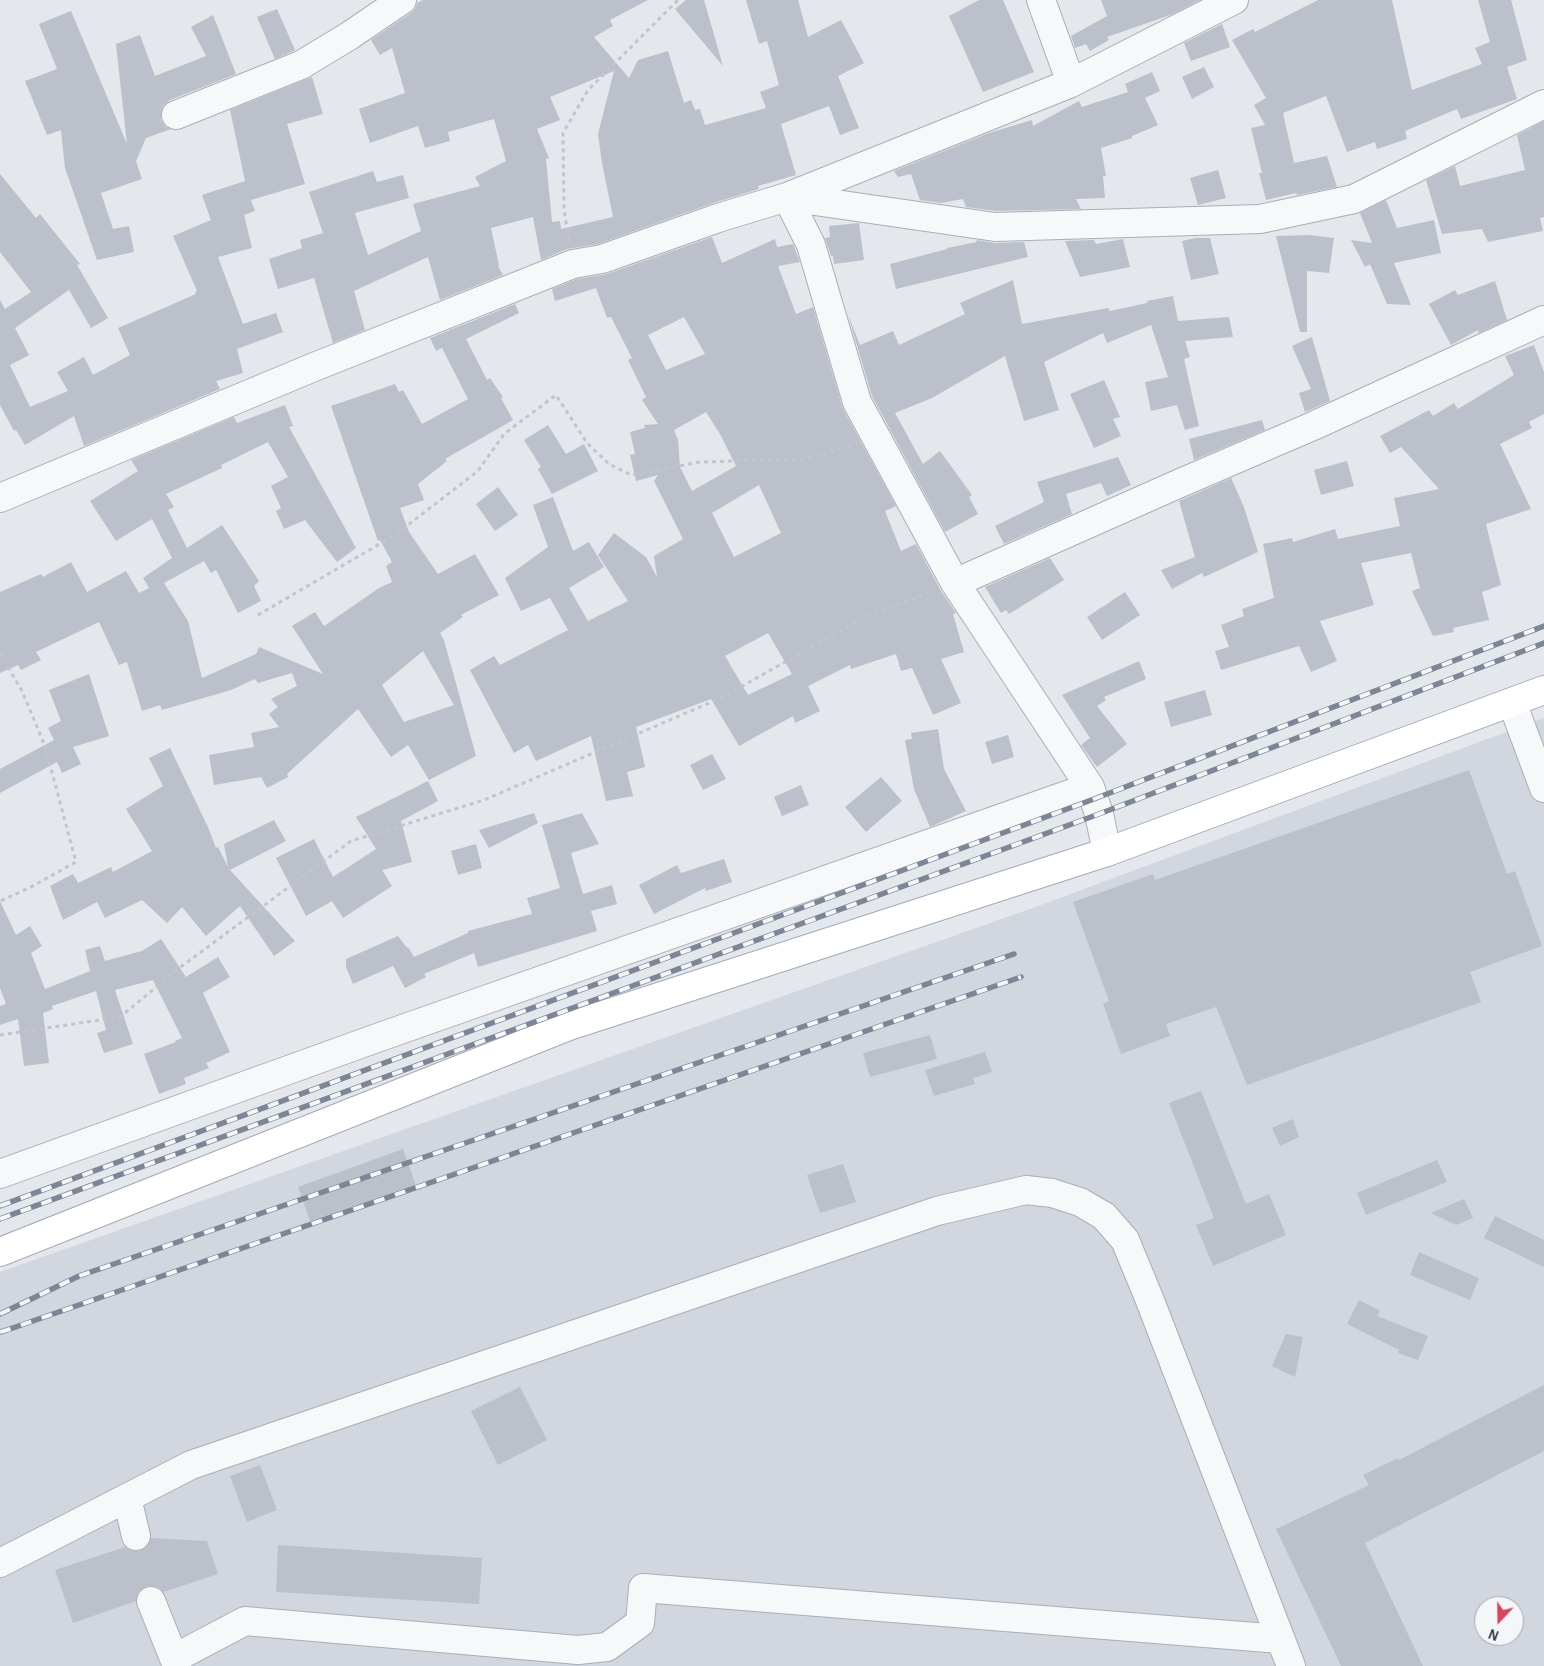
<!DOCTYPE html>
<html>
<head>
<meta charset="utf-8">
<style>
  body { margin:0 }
  #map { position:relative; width:1544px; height:1666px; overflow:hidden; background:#e4e7ec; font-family:"Alegreya Sans",sans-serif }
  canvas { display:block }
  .north { position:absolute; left:1474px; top:1596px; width:50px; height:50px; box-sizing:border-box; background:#f4f6f9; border:1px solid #a4a8b1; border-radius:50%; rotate:201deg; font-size:14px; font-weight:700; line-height:20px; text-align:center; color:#2b3445 }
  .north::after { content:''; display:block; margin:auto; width:18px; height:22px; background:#d1495b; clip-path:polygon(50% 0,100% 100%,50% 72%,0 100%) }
</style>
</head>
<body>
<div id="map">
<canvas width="1544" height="1666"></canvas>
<div class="north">N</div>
</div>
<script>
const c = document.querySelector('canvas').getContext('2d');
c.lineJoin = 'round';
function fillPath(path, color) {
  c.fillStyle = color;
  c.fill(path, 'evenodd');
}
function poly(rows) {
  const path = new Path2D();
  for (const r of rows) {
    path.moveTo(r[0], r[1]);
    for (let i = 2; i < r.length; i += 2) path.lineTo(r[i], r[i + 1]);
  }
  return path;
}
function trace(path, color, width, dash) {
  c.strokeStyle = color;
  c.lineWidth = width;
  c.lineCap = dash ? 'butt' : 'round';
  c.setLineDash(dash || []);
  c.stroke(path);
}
fillPath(poly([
  [1544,718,1544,1666,0,1666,0,1272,1033,908],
  [1484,1606,1514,1606,1514,1636,1484,1636]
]), '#d2d6de');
fillPath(poly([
  [423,0,648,0,610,20,613,26,594,37,629,78,638,60,668,51,684,103,691,100,695,110,700,109,705,125,766,108,760,92,779,85,767,41,759,44,746,0,798,0,808,37,841,20,864,63,838,76,859,128,840,135,829,106,781,124,796,175,758,186,759,189,713,203,598,244,567,249,541,260,533,217,491,228,499,265,498,266,503,275,440,300,428,257,354,291,365,330,333,343,314,278,278,289,269,259,302,248,300,240,323,233,309,192,373,171,377,182,403,175,409,198,355,213,368,255,421,231,413,204,480,186,475,177,506,161,494,119,448,132,450,141,425,148,418,126,370,143,359,109,405,93,392,48,380,55,371,40,411,13,416,7,417,3],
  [614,71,598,134,602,163,613,217,561,229,560,221,552,222,546,159,549,158,537,129,560,120,550,97],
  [686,0,704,0,723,66,675,9],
  [979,0,1003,0,1034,72,983,92,949,16],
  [1101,0,1200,0,1173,14,1107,37,1109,40,1090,51,1086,44,1075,48,1071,36,1107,16],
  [1318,0,1392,0,1412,90,1482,64,1475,48,1490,42,1478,0,1511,0,1527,60,1507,67,1517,99,1461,119,1457,109,1405,131,1407,139,1377,149,1375,142,1347,152,1326,96,1283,113,1294,163,1327,156,1337,187,1297,195,1296,193,1266,200,1259,173,1262,173,1251,128,1265,125,1254,105,1266,98,1232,40,1253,29,1255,32],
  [277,9,295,50,275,59,257,17],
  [71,11,127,144,116,44,140,35,155,76,206,56,191,27,213,15,236,74,170,100,163,106,161,112,161,120,166,127,171,129,146,138,136,161,142,179,101,193,113,229,129,226,134,252,97,260,65,168,61,130,47,135,25,81,57,69,39,24],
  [1222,24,1230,47,1191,61,1184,43],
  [1204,67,1214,87,1192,99,1182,77],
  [1152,72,1160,91,1145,98,1158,125,1132,136,1132,138,1101,148,1106,176,1103,176,1105,198,1076,199,1081,209,996,211,966,207,963,199,941,203,920,200,911,174,898,177,894,171,989,133,1032,120,1033,126,1079,101,1082,107,1128,92,1125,84],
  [312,77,323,114,287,124,305,184,251,200,255,211,244,215,252,248,218,257,243,324,276,313,283,332,237,349,243,373,216,381,220,389,84,446,74,416,25,445,16,430,14,431,0,405,0,300,5,309,31,292,0,252,0,174,36,218,40,214,80,264,77,265,108,318,91,328,69,290,15,328,29,355,10,365,30,407,68,391,57,372,84,357,93,375,130,355,118,328,196,294,195,292,197,291,173,236,211,220,202,195,245,181,230,110],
  [1544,121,1544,217,1540,218,1543,231,1488,242,1482,229,1442,234,1426,180,1455,166,1460,186,1525,170,1517,135],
  [1218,170,1226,198,1198,205,1190,178],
  [1386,200,1397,228,1434,220,1441,253,1394,263,1411,305,1387,304,1370,264,1365,267,1351,240,1372,243,1360,213],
  [859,223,864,260,834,264,833,256,831,256,825,238,830,237,829,226],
  [1310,235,1334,238,1329,273,1307,271,1307,332,1300,332,1276,236],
  [712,237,722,263,775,239,777,247,793,244,800,262,778,266,796,314,813,307,843,409,896,506,885,511,901,551,916,544,941,591,956,613,953,614,964,652,941,659,961,703,933,715,912,668,901,671,896,654,851,669,850,665,808,686,820,711,795,723,793,716,739,746,711,699,636,727,645,767,627,772,633,796,606,801,591,736,536,761,528,745,514,753,470,670,494,656,500,665,568,630,550,598,521,611,505,578,548,547,533,505,553,497,573,551,589,542,604,567,569,588,588,621,628,601,598,555,614,533,646,557,657,577,654,556,683,539,654,481,658,475,636,481,630,455,635,454,630,432,645,428,644,425,658,424,642,400,646,397,628,360,632,358,611,317,607,318,596,288,555,301,552,289,577,279,607,274],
  [684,317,705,354,666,370,648,335],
  [706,412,720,434,736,466,692,491,680,467,678,440,674,430],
  [759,485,781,533,734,557,712,513],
  [768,633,792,674,748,695,725,656],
  [1196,238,1210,238,1219,274,1191,280,1182,241],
  [1123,239,1130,267,1080,277,1065,241,1094,240,1096,244],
  [976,240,995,243,1024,242,1028,257,896,289,890,264,947,249,947,248,977,242],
  [1013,280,1022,324,1108,308,1110,311,1147,303,1147,301,1173,296,1178,321,1229,317,1233,337,1185,341,1190,357,1184,359,1199,426,1185,430,1177,405,1151,411,1145,382,1168,377,1151,325,1107,343,1103,333,1044,362,1059,410,1024,421,1005,356,932,398,895,413,923,464,940,451,972,495,969,497,978,514,945,532,872,396,848,315,860,345,893,331,899,345,965,314,960,303],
  [1495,281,1507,320,1479,333,1478,330,1451,345,1429,304,1455,290,1458,295],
  [515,304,519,313,466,339,487,380,490,378,503,397,501,398,513,420,445,459,447,461,418,484,424,500,400,508,409,532,438,574,475,554,499,595,461,615,463,617,440,633,444,640,476,756,429,780,408,745,391,757,358,709,287,774,288,777,267,788,261,777,214,785,209,755,254,747,251,733,279,727,269,714,278,707,271,699,297,686,292,673,258,683,255,679,231,690,162,710,160,705,142,711,127,662,119,665,99,622,36,652,41,660,21,670,18,665,0,673,0,592,41,574,43,577,71,562,87,592,126,571,139,593,149,588,143,578,172,558,152,519,116,541,90,501,138,471,131,460,234,417,237,423,285,405,293,426,289,427,356,548,337,562,305,520,284,529,276,511,281,508,271,486,288,477,268,442,221,465,222,468,166,494,174,507,168,510,187,548,222,525,259,581,254,586,261,601,238,613,216,570,211,573,204,561,164,583,188,621,202,678,256,654,259,647,323,674,292,626,315,612,324,626,379,588,392,582,386,566,392,562,380,540,378,541,331,406,395,384,399,392,403,390,422,424,468,399,442,348,436,351,430,338],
  [423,651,454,705,404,722,382,685],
  [1312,337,1330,401,1305,412,1299,393,1311,389,1292,346],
  [1534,345,1544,372,1544,414,1529,422,1532,428,1500,444,1531,509,1486,524,1501,585,1482,592,1489,620,1453,628,1454,632,1433,636,1412,591,1420,588,1411,553,1361,563,1374,605,1320,621,1337,661,1311,672,1299,646,1221,670,1215,651,1229,647,1221,625,1244,616,1242,609,1274,598,1263,544,1292,538,1293,542,1335,529,1338,539,1400,526,1394,498,1439,489,1401,447,1390,453,1380,436,1429,410,1433,416,1454,403,1458,409,1514,375,1505,356],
  [1104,380,1120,417,1113,419,1121,436,1094,448,1070,394],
  [1262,420,1265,430,1194,460,1189,439],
  [548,425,566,454,584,444,598,471,552,494,538,469,541,467,524,440],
  [1118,457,1131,485,1107,496,1101,483,1066,494,1072,514,1004,544,995,526,1044,502,1037,482],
  [1347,461,1354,486,1321,495,1314,470],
  [1231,478,1244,507,1258,552,1204,577,1202,573,1172,589,1161,570,1195,557,1179,501],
  [498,487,518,515,495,531,476,504],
  [1050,558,1064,580,1009,614,1006,610,1001,613,985,587],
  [1125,592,1140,615,1102,640,1087,617],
  [1139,661,1146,679,1104,697,1106,700,1097,706,1127,744,1097,767,1081,745,1090,738,1062,695],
  [89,674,109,736,73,747,81,764,62,773,57,762,0,793,0,769,54,740,48,728,61,721,49,690],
  [1205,690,1212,715,1171,727,1164,702],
  [938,729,944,769,966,811,930,827,914,789,905,740,912,739,911,733],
  [1008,735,1014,757,992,764,985,742],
  [170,748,208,827,216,848,218,847,228,867,224,844,274,820,286,841,230,870,295,941,274,956,240,906,206,936,182,907,167,923,142,900,105,918,97,902,63,920,50,886,73,874,78,883,111,867,113,872,152,851,126,809,163,786,149,758],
  [712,754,726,779,703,790,690,765],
  [1469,770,1507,874,1515,871,1542,946,1470,972,1481,1002,1247,1085,1216,1007,1166,1024,1170,1036,1121,1054,1103,1004,1109,1001,1073,902,1153,874,1155,880],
  [881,777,902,801,866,832,845,807],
  [428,781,438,801,401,821,412,862,382,870,392,886,343,918,332,901,306,916,276,858,314,839,333,877,376,849,356,817],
  [801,785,809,805,782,816,774,797],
  [534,813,538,823,489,848,479,830],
  [582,813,599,844,571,853,583,894,612,885,617,904,591,911,597,931,478,967,474,953,424,974,426,977,405,988,393,966,353,984,346,967,346,959,398,936,407,948,408,947,414,957,468,933,468,931,532,914,527,898,560,888,542,825],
  [476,844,482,868,458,875,451,851],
  [724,859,732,882,706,891,705,888,654,914,639,885,677,865,681,873],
  [0,901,16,935,30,926,42,946,31,953,45,989,90,971,85,950,100,946,105,961,142,951,161,939,186,977,218,957,230,977,203,993,230,1052,206,1063,209,1068,184,1078,186,1084,159,1094,144,1054,176,1042,175,1041,182,1038,153,980,115,990,133,1044,104,1053,97,1033,106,1030,96,991,52,1006,53,1009,43,1013,49,1063,24,1066,18,1019,0,1025,0,1006,6,1004,0,988],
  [930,1035,937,1059,870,1077,863,1053],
  [985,1052,992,1072,973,1078,975,1084,934,1096,925,1070],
  [1201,1091,1246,1204,1269,1194,1286,1235,1213,1266,1196,1225,1214,1218,1169,1103],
  [1293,1119,1299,1137,1280,1146,1272,1128],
  [403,1149,417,1188,312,1226,298,1187],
  [1437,1160,1447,1182,1366,1215,1357,1193],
  [843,1164,856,1202,820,1213,807,1175],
  [1464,1199,1473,1218,1456,1225,1431,1213],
  [1495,1216,1544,1240,1544,1267,1484,1238],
  [1419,1252,1479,1278,1470,1300,1410,1275],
  [1359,1300,1380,1311,1377,1316,1428,1336,1418,1360,1398,1353,1399,1350,1347,1324],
  [1286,1334,1303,1337,1295,1377,1272,1366],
  [1544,1385,1544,1451,1365,1543,1423,1666,1341,1666,1276,1529,1369,1485,1363,1475,1398,1458,1399,1460],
  [520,1387,547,1440,498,1465,471,1411],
  [260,1465,277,1510,247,1522,230,1476],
  [151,1538,207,1541,218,1574,163,1592,160,1588,154,1586,146,1586,138,1592,136,1601,73,1623,55,1570,125,1547,132,1551,140,1551,147,1547],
  [278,1545,482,1558,479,1604,276,1592]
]), '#bbc0ca');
const minor = poly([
  [1041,0,1071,83],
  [176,115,301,65,349,36,402,0],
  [787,197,995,227,1260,219,1354,199,1544,104],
  [787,197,811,245,857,402,955,583,1090,787,1099,814,1107,852],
  [0,498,314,367,573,264,602,259,718,218,787,197,1071,83,1234,0],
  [955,583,1178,484,1313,426,1544,320],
  [1512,702,1544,788],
  [0,1174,377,1038,1090,787],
  [127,1498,136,1536],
  [0,1563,191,1465,937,1211,1026,1190,1052,1193,1080,1202,1104,1216,1125,1240,1149,1298,1291,1666],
  [151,1601,177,1666],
  [175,1658,245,1621,578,1650,607,1647,640,1623,643,1588,1280,1639]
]);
const major = poly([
  [0,1252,569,1026,1107,852,1544,690]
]);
trace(minor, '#a9aeb7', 30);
trace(major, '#a3abb8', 30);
trace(poly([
  [569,240,564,210,563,133,588,90,678,0],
  [258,615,395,535,478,471,504,434,556,395,587,443,609,464,631,475,700,462,806,459,851,446],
  [0,653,22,691,45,746,76,862,29,888,0,901],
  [0,1035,120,1017,182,966,351,841,484,800,721,698,865,617,931,592]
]), '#c2c5cb', 3, [4, 4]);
trace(minor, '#f7f8fa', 28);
trace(major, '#fff', 28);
const rail = poly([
  [0,1206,1094,799,1544,626],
  [0,1219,1099,814,1544,643],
  [0,1314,79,1276,1014,954],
  [0,1332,7,1330,1021,977]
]);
trace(rail, '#7d8696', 5.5);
trace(rail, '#f4f6f9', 4, [11]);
</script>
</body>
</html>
